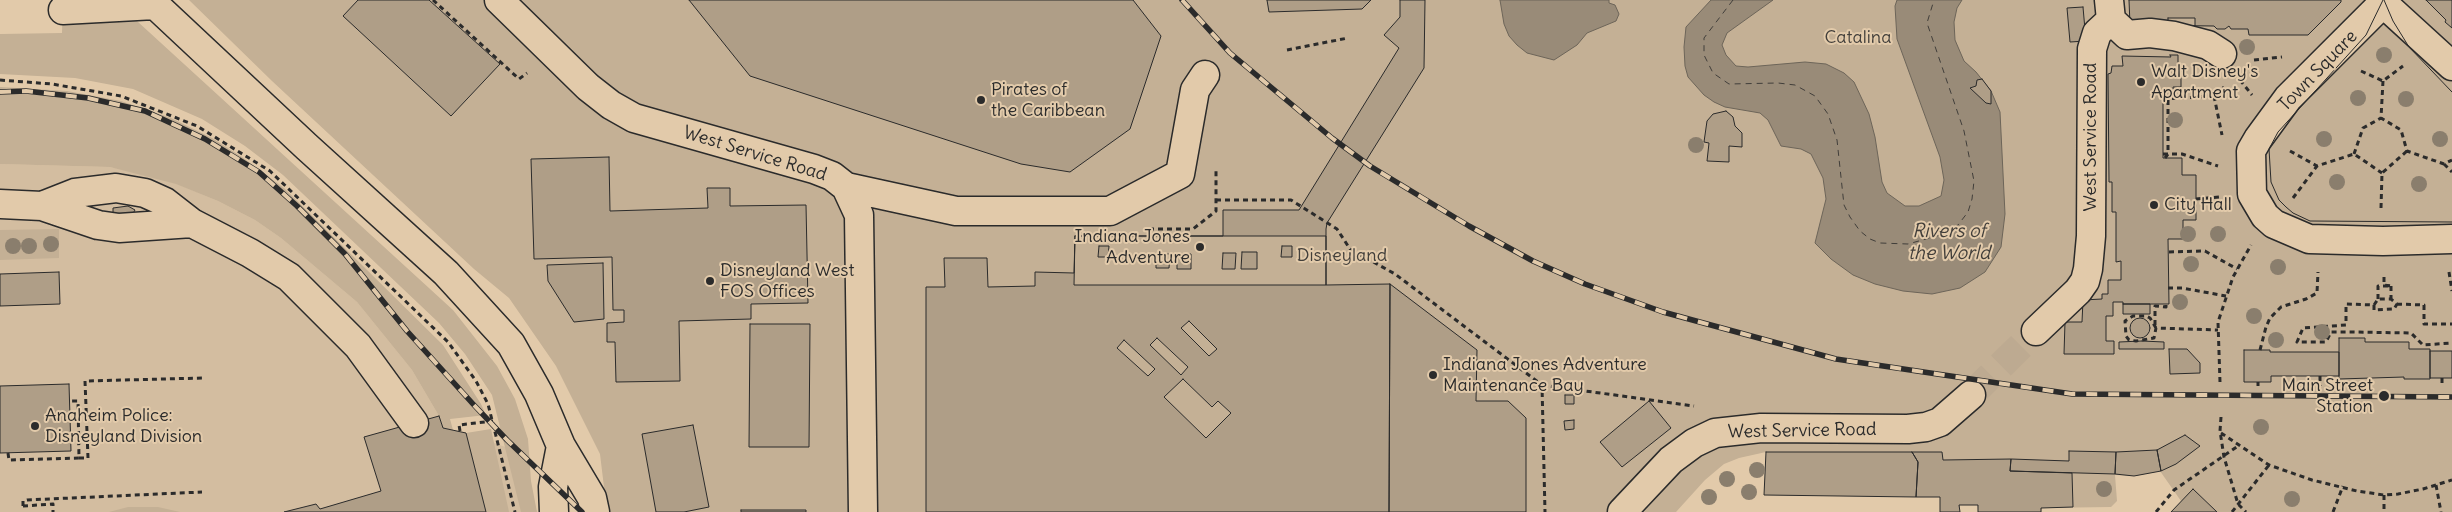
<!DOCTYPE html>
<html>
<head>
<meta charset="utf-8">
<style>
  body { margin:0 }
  canvas { display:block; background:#e2caaa }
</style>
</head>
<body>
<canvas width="2452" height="512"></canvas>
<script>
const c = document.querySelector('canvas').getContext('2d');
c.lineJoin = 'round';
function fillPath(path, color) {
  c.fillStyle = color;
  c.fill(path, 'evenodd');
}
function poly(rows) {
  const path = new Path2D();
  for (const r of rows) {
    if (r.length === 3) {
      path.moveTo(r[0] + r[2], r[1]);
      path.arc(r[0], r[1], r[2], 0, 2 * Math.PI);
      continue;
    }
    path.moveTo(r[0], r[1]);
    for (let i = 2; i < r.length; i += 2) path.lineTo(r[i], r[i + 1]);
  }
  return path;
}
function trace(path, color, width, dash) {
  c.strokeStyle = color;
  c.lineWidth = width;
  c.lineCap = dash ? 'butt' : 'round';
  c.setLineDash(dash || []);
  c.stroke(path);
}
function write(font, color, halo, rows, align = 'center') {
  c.font = font + ' Delius,sans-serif';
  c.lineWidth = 4;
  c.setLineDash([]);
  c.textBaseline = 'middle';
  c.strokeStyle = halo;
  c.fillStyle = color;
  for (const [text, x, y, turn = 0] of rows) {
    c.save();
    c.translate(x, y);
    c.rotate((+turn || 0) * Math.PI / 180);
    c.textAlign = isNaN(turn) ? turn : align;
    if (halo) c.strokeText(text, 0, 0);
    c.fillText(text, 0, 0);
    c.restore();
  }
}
fillPath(poly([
  [0,164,110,167,136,172,177,184,218,201,255,220,281,238,357,302,412,370,439,416,443,428,466,433,469,446,494,443,514,450,537,512,0,512]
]), '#d3bda0');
fillPath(poly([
  [63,0,114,0,453,310,497,366,515,399,528,439,531,481,537,512,521,512,492,395,465,354,439,323,283,175,245,146,202,119,133,89,75,78,0,74,0,34,62,33],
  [189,0,2452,0,2452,512,2171,512,2181,501,2160,471,2134,476,2115,475,2117,501,2111,507,2042,508,2041,512,1978,512,1977,505,1960,505,1960,512,1940,512,1940,497,1916,497,1918,462,1912,452,1766,452,1739,458,1724,464,1705,480,1676,512,607,512,600,454,556,366,509,298,474,269,272,81],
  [0,87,67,91,121,101,171,118,212,138,242,157,284,188,443,345,481,404,486,415,450,419,453,430,443,428,439,416,412,370,357,302,281,238,255,220,218,201,176,184,110,167,0,164],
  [59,229,59,258,0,260,0,230],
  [491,429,509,512,486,512,466,433],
  [128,507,158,507,180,512,109,512]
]), '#c4b095');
const water = poly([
  [1500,0,1609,0,1609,3,1615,5,1619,14,1616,21,1587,33,1577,45,1554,60,1527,53,1517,45,1509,36,1504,24,1500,0],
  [1711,0,1773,0,1727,33,1722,45,1726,55,1736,66,1748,67,1805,62,1826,64,1844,73,1854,82,1869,114,1875,137,1882,182,1887,193,1905,206,1919,206,1941,196,1944,180,1940,157,1897,39,1895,6,1897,0,1962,0,1957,8,1954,22,1955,40,1964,61,1976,72,1991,91,2000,112,2005,214,2001,247,1985,272,1960,288,1932,294,1903,291,1875,284,1853,275,1831,259,1815,243,1826,199,1823,178,1811,154,1801,149,1781,146,1768,120,1760,113,1725,107,1714,102,1704,95,1688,77,1685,66,1684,47,1686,27,1711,0]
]);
fillPath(water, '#998b78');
trace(water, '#6d6559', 1);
trace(poly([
  [1733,0,1704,38,1704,55,1713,73,1729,84,1778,83,1795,85,1815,96,1828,114,1837,140,1844,205,1850,217,1860,231,1870,239,1880,243,1908,244,1944,234,1958,225,1968,212,1972,199,1974,181,1964,131,1927,23,1934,0]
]), '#413e3a', 1, [6, 5]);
const building = poly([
  [358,0,429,0,500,64,451,116,343,16,358,0],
  [689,0,1133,0,1161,36,1130,129,1070,172,1021,164,750,76,689,0],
  [1267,0,1371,0,1362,9,1269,12,1267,0],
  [1400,0,1425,0,1424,68,1327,223,1326,229,1326,285,1390,284,1389,512,926,512,926,287,945,287,944,258,987,258,988,287,1035,286,1035,272,1074,273,1075,236,1223,236,1223,210,1299,210,1399,48,1384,35,1400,17,1400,0],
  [2129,0,2341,0,2341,2,2308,35,2249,35,2248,29,2231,29,2229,26,2225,29,2217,29,2214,26,2130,25,2129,0],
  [2426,0,2452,0,2452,28,2445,22,2446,20,2426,0],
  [2083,7,2086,41,2070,42,2067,8,2083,7],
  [2168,18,2195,18,2195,26,2168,26,2168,18],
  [2170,55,2178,55,2178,64,2181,64,2181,87,2173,87,2174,96,2163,96,2163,158,2182,158,2182,175,2196,175,2196,220,2183,220,2183,239,2168,239,2169,304,2123,304,2123,302,2113,302,2113,316,2106,316,2106,341,2114,341,2114,354,2064,354,2065,322,2082,322,2083,300,2102,299,2102,294,2108,294,2108,280,2121,280,2121,261,2116,262,2116,212,2112,212,2112,182,2109,182,2108,74,2111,73,2112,66,2123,66,2122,56,2171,57,2170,55],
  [1982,79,1991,91,1991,104,1986,103,1970,88,1976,86,1977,80,1982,79],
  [1726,111,1733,117,1735,126,1742,133,1742,147,1729,146,1729,162,1707,161,1709,143,1704,142,1707,121,1713,114,1726,111],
  [609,157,610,211,708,208,707,188,730,188,730,206,806,205,808,303,751,304,751,319,679,321,680,381,616,382,615,342,607,342,607,323,624,322,624,310,613,310,612,257,534,259,531,159,609,157],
  [128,206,135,210,131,217,113,217,113,208,128,206],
  [1075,236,1326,236,1326,285,1074,285,1075,236],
  [1099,246,1109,246,1108,257,1098,257,1099,246],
  [1282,246,1292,246,1292,257,1281,257,1282,246],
  [1242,252,1257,252,1257,269,1241,269,1242,252],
  [1223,253,1236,253,1235,269,1222,269,1223,253],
  [1156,254,1170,254,1169,268,1156,268,1156,254],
  [1177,254,1191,254,1191,269,1177,269,1177,254],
  [603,263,604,319,574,322,548,281,547,265,603,263],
  [59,272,60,304,0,306,0,274,59,272],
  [1390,284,1477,350,1476,401,1508,401,1526,418,1526,512,1389,512,1390,284],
  [2123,304,2150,304,2150,314,2123,314,2123,304],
  [2140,328,10],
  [1189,321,1217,349,1209,356,1181,328,1189,321],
  [750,324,810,324,809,447,749,447,750,324],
  [1157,338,1188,367,1181,375,1150,345,1157,338],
  [2339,338,2365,338,2365,342,2409,342,2409,349,2430,349,2430,379,2404,379,2404,377,2339,379,2339,338],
  [1124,340,1155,369,1148,376,1117,348,1124,340],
  [2142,341,2164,342,2164,349,2119,349,2119,342,2142,341],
  [2169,349,2187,349,2200,363,2200,373,2170,374,2169,349],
  [2244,350,2270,350,2270,352,2339,352,2339,376,2271,376,2271,382,2244,382,2244,350],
  [2430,351,2452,351,2452,378,2430,378,2430,351],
  [1183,379,1212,407,1218,401,1231,413,1206,438,1164,397,1183,379],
  [69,384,71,451,0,453,0,386,69,384],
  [1565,395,1574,395,1574,404,1565,404,1565,395],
  [1649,401,1671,428,1622,467,1600,442,1649,401],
  [439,416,443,428,466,433,486,512,284,512,316,504,320,509,381,491,364,437,439,416],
  [1574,420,1574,429,1565,430,1564,421,1574,420],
  [693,425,709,507,684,512,656,512,642,434,693,425],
  [2185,435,2200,446,2176,464,2161,471,2157,450,2185,435],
  [2157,450,2161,471,2134,476,2115,474,2116,452,2157,450],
  [2069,451,2116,452,2115,474,2010,471,2011,459,2069,461,2069,451],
  [1766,452,1912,452,1918,462,1916,497,1764,495,1766,452],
  [1912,452,1942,452,1943,460,2011,459,2010,471,2072,473,2073,507,2041,508,2041,512,1978,512,1978,505,1959,505,1960,512,1940,512,1940,497,1916,497,1918,462,1912,452],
  [2193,489,2217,512,2171,512,2193,489],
  [741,510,806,510,806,512,741,512,741,510]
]);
fillPath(building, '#af9e87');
trace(building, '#2b2b2b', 1);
trace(poly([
  [1971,395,2036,331]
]), '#bdaa91', 28, [28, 14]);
const minor = poly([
  [150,0,307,147,446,273,511,344,539,394,561,446,592,498,595,512],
  [499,0,588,87,611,105,634,118,814,169,832,176,846,187,859,215,863,512],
  [2109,0,2111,20,2127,35,2150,33,2174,36,2208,45,2222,54],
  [2383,3,2288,98,2258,139,2251,151,2252,194,2265,216,2274,224,2309,239,2383,241,2452,239],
  [2383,3,2452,66],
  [63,10,155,5],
  [846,187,956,211,1110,211,1180,174,1195,90,1205,75],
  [0,204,42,206,98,225,119,228,192,223],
  [42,206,75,193,116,188,145,193,165,202,192,223,250,253,289,277,358,346,414,423],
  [2036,331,2078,291,2085,281,2088,269,2091,236,2092,49,2097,33,2111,20],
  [554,512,553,487,561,446],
  [1622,512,1671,460,1694,443,1715,433,1761,428,1908,429,1926,427,1940,422,1971,395]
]);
trace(minor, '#2b2b2b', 31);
trace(poly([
  [433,0,519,79,527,73],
  [1287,50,1348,38],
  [2254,60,2282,57],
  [2361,71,2383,81,2403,66],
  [0,80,52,84,121,96,197,126,270,171,448,342,476,381,488,404,515,512],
  [2240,80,2252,95],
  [2383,81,2381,118,2401,130,2407,151,2444,164,2452,160],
  [2214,96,2222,135],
  [2163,99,2214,96,2224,87],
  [2290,151,2317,166,2354,154,2382,173],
  [2163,154,2182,154,2218,166],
  [2354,154,2363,128,2381,118],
  [2165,158,2168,154,2168,99],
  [2444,164,2452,172],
  [2293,198,2317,166],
  [2196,199,2220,197],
  [1216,200,1291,200,1337,229,1350,249,1395,274,1542,385,1545,512],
  [2381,208,2382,173,2407,151],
  [1149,229,1193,229,1216,211,1216,170],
  [2169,252,2205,251,2237,269],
  [2449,272,2452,291],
  [2391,286,2391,299],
  [2168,288,2182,288,2226,296],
  [2378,299,2378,286,2391,286,2384,285,2384,274],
  [2397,304,2424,305,2424,324,2452,324],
  [2374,305,2378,299,2391,299,2397,304,2394,309,2374,310,2374,305,2346,304,2346,325,2303,328,2297,342,2326,342,2331,332,2354,332,2411,333,2423,345,2452,343],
  [2155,325,2155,306,2166,307,2166,304],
  [2156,328,2150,318,2146,316,2133,316,2125,321,2126,336,2129,340,2136,341,2154,338,2156,328,2218,330],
  [2260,350,2266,327,2270,318,2281,307,2306,299,2317,293,2318,272],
  [2320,376,2320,386],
  [2442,378,2442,386],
  [2220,382,2218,322,2233,277,2251,245],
  [2258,382,2258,386],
  [1542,385,1694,406],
  [2221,417,2220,431,2224,457,2238,504,2246,512],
  [460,431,459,425,493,421],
  [2221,433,2269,465,2312,480,2357,491,2384,495,2398,494,2423,489,2452,480],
  [8,453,9,460,79,458,78,401,70,401],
  [79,458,88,458,85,381,203,378],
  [2436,485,2441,512],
  [2384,495,2384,512],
  [23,506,23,501,27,500,202,492],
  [23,506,53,504,53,512],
  [2156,512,2174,490,2238,446],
  [2232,512,2269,465],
  [2333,512,2343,486]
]), '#2b2b2b', 3, [5, 4]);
trace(minor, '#e2caaa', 28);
trace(poly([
  [2383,0,2366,35,2278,132,2269,149,2271,182,2279,200,2286,207,2293,213,2310,221,2452,222],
  [2384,0,2393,21,2409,47,2452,92]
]), '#2b2b2b', 1);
const rail = poly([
  [1182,0,1230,53,1332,138,1370,166,1469,226,1533,261,1585,284,1663,312,1836,359,2072,394,2452,397],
  [0,92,26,91,88,98,145,111,205,139,259,172,297,206,345,254,407,331,473,404,507,440,582,512]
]);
trace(rail, '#2b2b2b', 5.5);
trace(rail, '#e2caaa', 4, [11]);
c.fillStyle = '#8a7e6d';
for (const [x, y] of [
  [2247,47],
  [2384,55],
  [2358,98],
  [2406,99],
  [2175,120],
  [2324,139],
  [2440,139],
  [1696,145],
  [2337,182],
  [2419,184],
  [2188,234],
  [2218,234],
  [51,244],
  [13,246],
  [29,246],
  [2191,264],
  [2278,267],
  [2180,302],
  [2254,316],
  [2322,332],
  [2276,340],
  [2261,427],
  [1757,470],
  [1727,479],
  [2104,489],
  [1749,492],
  [1709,497],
  [2292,499]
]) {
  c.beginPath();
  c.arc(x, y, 8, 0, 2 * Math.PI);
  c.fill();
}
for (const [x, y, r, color] of [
  [2141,82,5,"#2b2b2b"],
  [981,100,5,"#2b2b2b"],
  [2154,205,5,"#2b2b2b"],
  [1200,247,5,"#2b2b2b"],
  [710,281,5,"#2b2b2b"],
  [1433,375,5,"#2b2b2b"],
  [2384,396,6,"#2b2b2b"],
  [35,426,5,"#2b2b2b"]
]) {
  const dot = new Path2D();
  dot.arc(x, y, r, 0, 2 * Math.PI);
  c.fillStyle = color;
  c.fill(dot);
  trace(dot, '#e2caaa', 2);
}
write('18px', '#423f3b', '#e2caaa', [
  ["Catalina",1858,38],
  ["Disneyland",1342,256]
]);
write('18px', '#2b2b2b', '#e2caaa', [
  ["Town Square",2318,71,-46],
  ["West Service Road",2091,137,-90],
  ["West Service Road",755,154,17],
  ["West Service Road",1802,431,-1]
]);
write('18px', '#2b2b2b', '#e2caaa', [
  ["Walt Disney's",2151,72],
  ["Apartment",2151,93],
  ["Pirates of",991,90],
  ["the Caribbean",991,111],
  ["City Hall",2164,205],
  ["Indiana Jones",1190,237,"right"],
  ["Adventure",1190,258,"right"],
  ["Disneyland West",720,271],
  ["FOS Offices",720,292],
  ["Indiana Jones Adventure",1443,365],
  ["Maintenance Bay",1443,386],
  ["Main Street",2373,386,"right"],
  ["Station",2373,407,"right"],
  ["Anaheim Police:",45,416],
  ["Disneyland Division",45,437]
], 'left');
write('italic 19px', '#413e3a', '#e2caaa', [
  ["Rivers of",1949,232],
  ["the World",1949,254]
]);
</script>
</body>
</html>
